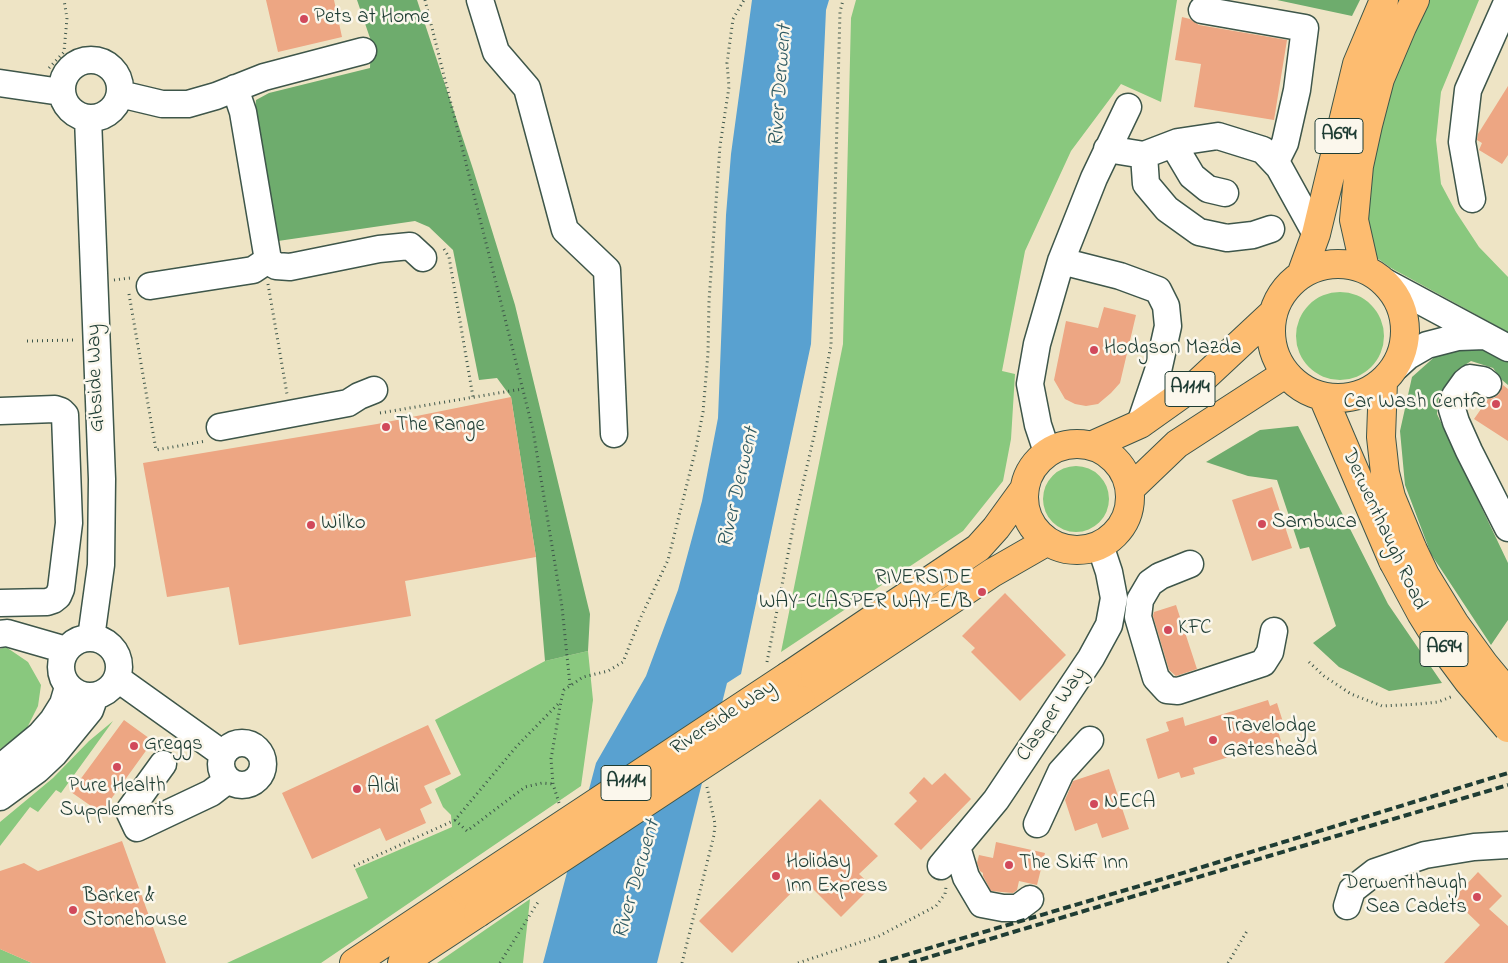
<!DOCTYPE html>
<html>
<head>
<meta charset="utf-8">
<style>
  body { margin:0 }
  canvas { display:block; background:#eee4c5 }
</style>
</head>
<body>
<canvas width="1508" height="963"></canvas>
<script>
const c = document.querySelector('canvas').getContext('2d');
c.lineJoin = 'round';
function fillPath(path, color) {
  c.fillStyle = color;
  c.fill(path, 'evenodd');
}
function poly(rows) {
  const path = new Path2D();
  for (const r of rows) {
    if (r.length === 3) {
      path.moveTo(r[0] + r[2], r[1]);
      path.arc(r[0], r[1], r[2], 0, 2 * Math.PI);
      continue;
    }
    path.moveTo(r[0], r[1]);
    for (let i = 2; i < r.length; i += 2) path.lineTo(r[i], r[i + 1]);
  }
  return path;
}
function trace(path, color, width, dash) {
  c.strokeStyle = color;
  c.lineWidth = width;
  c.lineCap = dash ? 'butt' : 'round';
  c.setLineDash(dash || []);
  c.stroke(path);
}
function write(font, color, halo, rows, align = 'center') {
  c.font = font + ' "Indie Flower",sans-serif';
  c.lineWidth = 5;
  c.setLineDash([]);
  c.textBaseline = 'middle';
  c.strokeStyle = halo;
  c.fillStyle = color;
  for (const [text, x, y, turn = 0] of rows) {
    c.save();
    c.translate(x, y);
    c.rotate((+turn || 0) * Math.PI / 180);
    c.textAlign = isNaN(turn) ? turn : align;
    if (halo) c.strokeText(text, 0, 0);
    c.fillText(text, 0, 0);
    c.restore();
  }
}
fillPath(poly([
  [856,0,1177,0,1161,102,1121,84,1071,151,1025,251,1002,371,1015,374,1011,439,1003,481,963,531,781,652,843,344,851,18],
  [1430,0,1479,0,1441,92,1436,140,1441,184,1456,212,1479,247,1508,277,1508,332,1391,268,1377,258,1366,230,1367,187,1394,73],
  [1340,336,44],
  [1076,499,33],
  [6,647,28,662,41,685,38,706,26,730,0,749,0,649],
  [588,651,593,700,581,786,321,963,227,963,368,898,355,869,452,827,451,815,443,807,435,789,461,775,435,720,545,661],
  [113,721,61,793,56,790,38,812,30,807,0,846,0,822,53,778,89,741],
  [530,899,523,963,437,963],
  [0,949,32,963,0,963]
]), '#89c87e');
fillPath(poly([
  [357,0,417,0,473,169,515,305,590,614,588,651,545,661,536,557,511,397,497,378,479,380,453,250,429,227,415,221,278,241,255,110,256,100,269,93,370,68,371,41],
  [1277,0,1360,0,1352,16],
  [1472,347,1500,354,1508,359,1508,385,1502,380,1493,368,1471,361,1456,371,1438,400,1437,414,1508,563,1508,620,1491,645,1431,554,1405,485,1400,431,1412,377,1439,353],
  [1298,426,1388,604,1442,683,1389,691,1339,667,1313,643,1336,626,1309,547,1300,549,1277,480,1248,476,1206,462,1260,430]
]), '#6eac6d');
fillPath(poly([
  [752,0,829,0,826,10,811,344,741,674,727,683,657,963,543,963,596,763,646,676,678,590,702,501,718,418,726,215,731,154]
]), '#59a1d0');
fillPath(poly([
  [266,0,334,0,342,37,278,52],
  [1182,17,1190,19,1199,25,1287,40,1274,120,1194,107,1201,64,1175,60],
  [1508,86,1508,155,1502,164,1479,150,1482,143,1477,140,1478,134],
  [1104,307,1136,315,1120,383,1111,393,1098,404,1086,406,1075,404,1065,399,1054,380,1066,321,1098,328],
  [1503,385,1508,389,1508,441,1474,419,1488,399,1494,398,1499,394],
  [511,397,536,557,405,581,411,616,239,645,229,587,167,597,143,463,377,424],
  [1272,487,1292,548,1252,561,1232,500],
  [1005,593,1066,655,1020,701,971,652,975,648,962,636],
  [1176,605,1197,669,1176,676,1169,670,1153,616,1154,612],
  [1268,700,1270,706,1277,703,1283,722,1276,724,1281,741,1193,768,1195,774,1181,778,1179,772,1158,779,1146,739,1169,731,1166,722,1183,717,1185,726],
  [124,720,153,741,101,813,71,792],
  [428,725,451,774,424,786,432,803,420,809,426,823,386,841,380,828,312,859,282,793],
  [1109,769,1129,829,1102,838,1097,823,1075,831,1065,800,1073,781],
  [945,773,971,799,921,850,894,824,917,801,909,793,924,777,932,785],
  [820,799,878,856,859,874,872,886,841,917,804,880,732,953,699,921],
  [122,841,166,963,32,963,0,949,0,871,24,863,38,871],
  [996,842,1045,853,1037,885,1019,881,1017,890,1013,893,991,891,983,876,983,873,980,871,977,863,979,855,993,858],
  [1478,872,1502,896,1489,909,1508,926,1508,963,1444,963,1480,925,1453,899]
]), '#eda683');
const minor = poly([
  [480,0,496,52,527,88,565,230,607,270,614,434],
  [1202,10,1305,28,1297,90,1285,143,1275,163],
  [91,89,29],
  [0,83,61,92],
  [235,88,243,112,268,260,276,266,290,267,379,249,410,246,423,258],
  [120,94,162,104,188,104,216,96,264,77,363,51],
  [88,118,102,479,101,565,91,638],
  [1173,144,1192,176,1208,189,1225,193],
  [1107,149,1144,155,1178,142,1218,136,1263,150,1279,167,1316,234],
  [1144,155,1146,184,1167,209,1199,232,1227,238,1253,235,1271,229],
  [1472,199,1462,142,1468,90,1508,0],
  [1061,261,1120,276,1158,290,1166,306,1168,326,1158,371,1140,424],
  [1385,282,1508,348],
  [150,286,253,270,268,260],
  [1397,366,1408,356,1427,345,1458,337,1485,336],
  [1488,384,1483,380,1470,378,1465,382,1455,396,1452,409,1456,422,1469,451,1508,528],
  [0,411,55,409,61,411,65,415,69,523,61,589,58,596,53,600,47,602,0,603],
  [220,427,348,403,359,396,374,390],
  [1047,452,1038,425,1030,384,1037,344,1061,261,1094,178,1128,107],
  [1190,564,1160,576,1150,583,1140,600,1138,617,1156,678,1167,690,1178,691,1263,663,1270,652,1274,631],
  [0,634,7,633,66,650],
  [90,667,29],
  [118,679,223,754],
  [242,764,21],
  [163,764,129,811,137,828,211,793,228,780],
  [0,768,40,735,53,720,63,704,68,687],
  [0,797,37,770,54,754,90,710,95,696],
  [1037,824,1061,772,1090,740],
  [957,847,966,877,982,904,1003,908,1018,908,1030,899],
  [941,866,996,800,1091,658,1109,625,1114,598,1109,572,1100,545],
  [1347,906,1352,890,1375,872,1425,855,1474,847,1508,845]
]);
const major = poly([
  [1338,331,67],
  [1365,269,1354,220,1359,166,1368,125,1380,79,1402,27,1415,0],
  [1301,275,1316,234,1357,64,1384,0],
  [1383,382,1381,437,1385,473,1391,497,1413,550],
  [1323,397,1393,561],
  [1077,497,53],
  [1093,445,1140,424,1199,382,1273,313],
  [1130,489,1177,444,1285,374],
  [788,676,978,548,996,528,1025,488],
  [801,700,992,573,1046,542],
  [354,963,464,890],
  [402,963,478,913]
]);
trace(minor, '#3e564a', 29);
trace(major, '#3e564a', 30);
trace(poly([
  [425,0,533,430,562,607,570,685],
  [49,68,64,52,67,18,64,0],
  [444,249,449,257,473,397],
  [114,280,130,278],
  [268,284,287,394],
  [129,294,156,450,206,441],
  [27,341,76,340],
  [380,413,522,389],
  [767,662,795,518,814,436,831,345,840,12,843,0],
  [1309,662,1324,676,1351,694,1382,706,1419,704,1438,702,1453,696],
  [559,803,553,784,551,759,561,701,564,690,583,677,608,671,623,662,640,619,668,560,696,448,703,412,708,353,709,301,720,146,729,87,727,63,733,19,744,0],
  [455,820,467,831,525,787,542,783,553,784],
  [354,866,455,820,516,747,560,702],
  [500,963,538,902],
  [682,963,714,835,715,824,707,787],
  [798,963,879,936,936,906,945,894,946,887],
  [1228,963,1247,931]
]), '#3e564a', 3, [1, 4]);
trace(minor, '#fff', 26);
trace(major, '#fdbc70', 28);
trace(poly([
  [879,963,1173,876,1508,773],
  [909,963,1508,785]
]), '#1f3d34', 4, [8, 4]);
const majorBridge = poly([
  [1413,550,1425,575,1455,624,1484,664,1508,693],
  [1393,561,1421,613,1439,642,1468,681,1508,728],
  [464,890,788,676],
  [478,913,801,700]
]);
trace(majorBridge, '#3e564a', 30, []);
trace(majorBridge, '#fdbc70', 28);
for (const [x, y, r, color] of [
  [304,19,5,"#d1495b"],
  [1094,350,5,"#d1495b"],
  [1496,404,5,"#d1495b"],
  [386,427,5,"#d1495b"],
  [1262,524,5,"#d1495b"],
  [311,525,5,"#d1495b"],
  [982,592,5,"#d1495b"],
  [1168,630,5,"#d1495b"],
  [1213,740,5,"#d1495b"],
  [134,746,5,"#d1495b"],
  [117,767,5,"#d1495b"],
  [357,789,5,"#d1495b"],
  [1094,804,5,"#d1495b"],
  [1009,865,5,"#d1495b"],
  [776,876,5,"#d1495b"],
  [1477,897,5,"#d1495b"],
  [73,910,5,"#d1495b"]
]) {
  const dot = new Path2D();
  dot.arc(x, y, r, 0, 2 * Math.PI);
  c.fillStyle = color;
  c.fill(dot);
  trace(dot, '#fbf7ec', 2);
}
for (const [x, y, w] of [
  [1339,136,48],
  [1190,389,50],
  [1444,649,48],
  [626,783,50]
]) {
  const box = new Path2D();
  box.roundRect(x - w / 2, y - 17.5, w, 35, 4);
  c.fillStyle = '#fbf7ec';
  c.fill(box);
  trace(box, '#1f3d34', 1);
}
write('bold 20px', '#1f3d34', null, [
  ["A694",1339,136],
  ["A1114",1190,389],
  ["A694",1444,649],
  ["A1114",626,783]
]);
write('21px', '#1f3d34', '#fbf7ec', [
  ["Pets at Home",314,19],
  ["Hodgson Mazda",1104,350],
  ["Car Wash Centre",1486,404,"right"],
  ["The Range",396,427],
  ["Sambuca",1272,524],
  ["Wilko",321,525],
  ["RIVERSIDE",972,580,"right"],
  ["WAY-CLASPER WAY-E/B",972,604,"right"],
  ["KFC",1178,630],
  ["Travelodge",1223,728],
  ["Gateshead",1223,752],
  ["Greggs",144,746],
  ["Pure Health",117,788,"center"],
  ["Supplements",117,812,"center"],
  ["Aldi",367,789],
  ["NECA",1104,804],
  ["Holiday",786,864],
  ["Inn Express",786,888],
  ["The Skiff Inn",1019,865],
  ["Derwenthaugh",1467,885,"right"],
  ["Sea Cadets",1467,909,"right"],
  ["Barker &",83,898],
  ["Stonehouse",83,922]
], 'left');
write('21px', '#1f3d34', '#fbf7ec', [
  ["Gibside Way",97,378,-92],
  ["Derwenthaugh Road",1383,530,65],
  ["Clasper Way",1053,715,-56],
  ["Riverside Way",724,719,-33]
]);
write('italic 22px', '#305b63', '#fbf7ec', [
  ["River Derwent",782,86,-86],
  ["River Derwent",740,488,-77],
  ["River Derwent",638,880,-74]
]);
</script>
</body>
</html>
